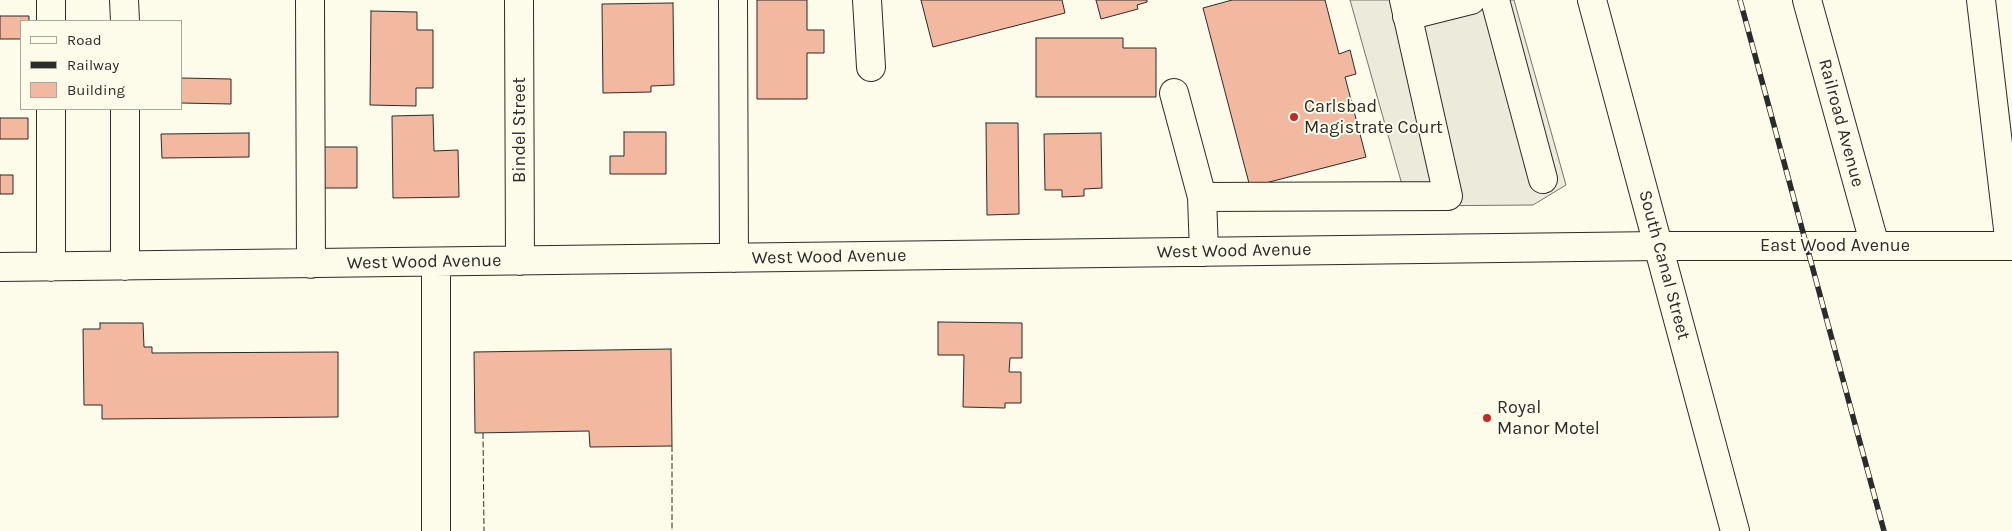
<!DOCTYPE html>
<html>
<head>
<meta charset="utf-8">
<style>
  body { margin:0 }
  #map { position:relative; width:2012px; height:531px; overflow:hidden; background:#fdfbea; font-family:Karla,sans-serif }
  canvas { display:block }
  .legend { position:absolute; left:20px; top:20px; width:162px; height:90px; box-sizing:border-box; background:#fdfbea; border:1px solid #a9a89e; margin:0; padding:6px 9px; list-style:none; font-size:15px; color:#2b2b2b }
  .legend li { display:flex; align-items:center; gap:10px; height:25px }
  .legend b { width:25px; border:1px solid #a9a89e }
</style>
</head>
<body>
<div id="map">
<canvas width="2012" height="531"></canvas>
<ul class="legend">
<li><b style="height:6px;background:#fdfbea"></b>Road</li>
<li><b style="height:6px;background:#2b2b2b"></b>Railway</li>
<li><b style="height:14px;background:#f2b8a0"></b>Building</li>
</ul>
</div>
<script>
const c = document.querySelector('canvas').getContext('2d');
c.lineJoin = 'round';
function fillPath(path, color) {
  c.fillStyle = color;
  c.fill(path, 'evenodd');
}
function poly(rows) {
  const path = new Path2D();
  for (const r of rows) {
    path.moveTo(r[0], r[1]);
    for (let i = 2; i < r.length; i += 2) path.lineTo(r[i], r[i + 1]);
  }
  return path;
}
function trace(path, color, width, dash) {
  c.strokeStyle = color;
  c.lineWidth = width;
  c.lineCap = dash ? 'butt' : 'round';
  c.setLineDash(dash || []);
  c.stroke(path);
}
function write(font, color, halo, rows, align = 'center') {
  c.font = font + ' Karla,sans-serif';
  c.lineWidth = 4;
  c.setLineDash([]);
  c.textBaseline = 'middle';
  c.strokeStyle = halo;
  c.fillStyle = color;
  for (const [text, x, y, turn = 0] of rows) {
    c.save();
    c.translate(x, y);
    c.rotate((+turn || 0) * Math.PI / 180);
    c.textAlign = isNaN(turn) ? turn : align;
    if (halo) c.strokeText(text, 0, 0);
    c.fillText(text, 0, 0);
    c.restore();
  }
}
const parking = poly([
  [1350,0,1514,0,1566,185,1533,205,1408,206,1350,0]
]);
fillPath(parking, '#eceadb');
trace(parking, '#74746e', 1);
const building = poly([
  [757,0,807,0,807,30,824,30,824,53,807,53,807,99,757,99,757,0],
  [921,0,1062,0,1065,13,933,47,921,0],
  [1096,0,1147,0,1147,2,1137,5,1138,9,1101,19,1096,0],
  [1232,0,1325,0,1339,54,1350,50,1356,74,1345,77,1366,157,1250,187,1203,8,1232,0],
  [673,3,674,85,651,86,651,92,603,93,602,4,673,3],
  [371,11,417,12,417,30,433,30,433,88,416,88,416,106,370,105,371,11],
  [0,16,29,16,29,21,21,21,21,39,0,39,0,16],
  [1036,38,1123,38,1123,48,1156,48,1156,97,1036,97,1036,38],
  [181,78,231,79,231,104,181,103,181,78],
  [433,115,434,151,458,150,459,197,393,198,392,116,433,115],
  [0,118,28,118,28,139,0,139,0,118],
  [986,123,1018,123,1019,214,987,215,986,123],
  [624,132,666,132,666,174,610,174,610,156,624,156,624,132],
  [249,133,249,157,162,158,161,134,249,133],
  [1101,133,1102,188,1084,189,1084,196,1062,197,1062,190,1045,190,1044,134,1101,133],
  [324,147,357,147,357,188,324,188,324,147],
  [0,175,13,175,13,194,0,194,0,175],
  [938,322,1022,323,1022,358,1010,358,1009,372,1021,372,1021,403,1005,403,1005,408,963,407,964,355,938,355,938,322],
  [100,323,143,323,144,347,152,347,152,353,338,352,338,417,102,419,102,405,84,405,83,329,100,329,100,323],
  [671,349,672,446,590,447,589,431,475,433,474,352,671,349]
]);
fillPath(building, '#f2b8a0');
trace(building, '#2b2b2b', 1);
const minor = poly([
  [124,0,125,21],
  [310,0,311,264],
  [519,0,520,261],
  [733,0,734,258],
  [867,0,871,67],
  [1495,0,1543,179],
  [1807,0,1875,246],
  [1981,0,2010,246],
  [1407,16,1471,0],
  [51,21,51,0],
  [1174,93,1202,197,1204,252],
  [125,109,125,266],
  [1202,197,1448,196,1404,0],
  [0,267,1659,246],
  [51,267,51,109],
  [436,531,436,262]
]);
const major = poly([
  [1659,246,2012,246]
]);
const highway = poly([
  [1592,0,1735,531]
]);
trace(minor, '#2b2b2b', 30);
trace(major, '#2b2b2b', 30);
trace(highway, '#2b2b2b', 30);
trace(minor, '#fdfbea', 28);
trace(major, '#fdfbea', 28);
trace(highway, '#fdfbea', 28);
const rail = poly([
  [1740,0,1884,531]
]);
trace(rail, '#2b2b2b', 5.5);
trace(rail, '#fdfbea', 4, [11]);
trace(poly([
  [483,433,484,531],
  [672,446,672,531]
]), '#2b2b2b', 1, [6, 2.5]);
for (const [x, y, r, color] of [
  [1294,117,5,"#c62828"],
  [1487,418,5,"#c62828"]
]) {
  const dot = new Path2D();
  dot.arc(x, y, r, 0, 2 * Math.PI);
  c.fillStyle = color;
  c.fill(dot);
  trace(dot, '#fdfbea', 2);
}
write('18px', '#2b2b2b', '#fdfbea', [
  ["Carlsbad",1304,107],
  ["Magistrate Court",1304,128],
  ["Royal",1497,408],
  ["Manor Motel",1497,429]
], 'left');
write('18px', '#2b2b2b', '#fdfbea', [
  ["Railroad Avenue",1841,123,75],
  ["Bindel Street",520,130,-90],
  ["East Wood Avenue",1835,246],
  ["West Wood Avenue",1234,251,-1],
  ["West Wood Avenue",829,257,-1],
  ["West Wood Avenue",424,262,-1],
  ["South Canal Street",1664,265,75]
]);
</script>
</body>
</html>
